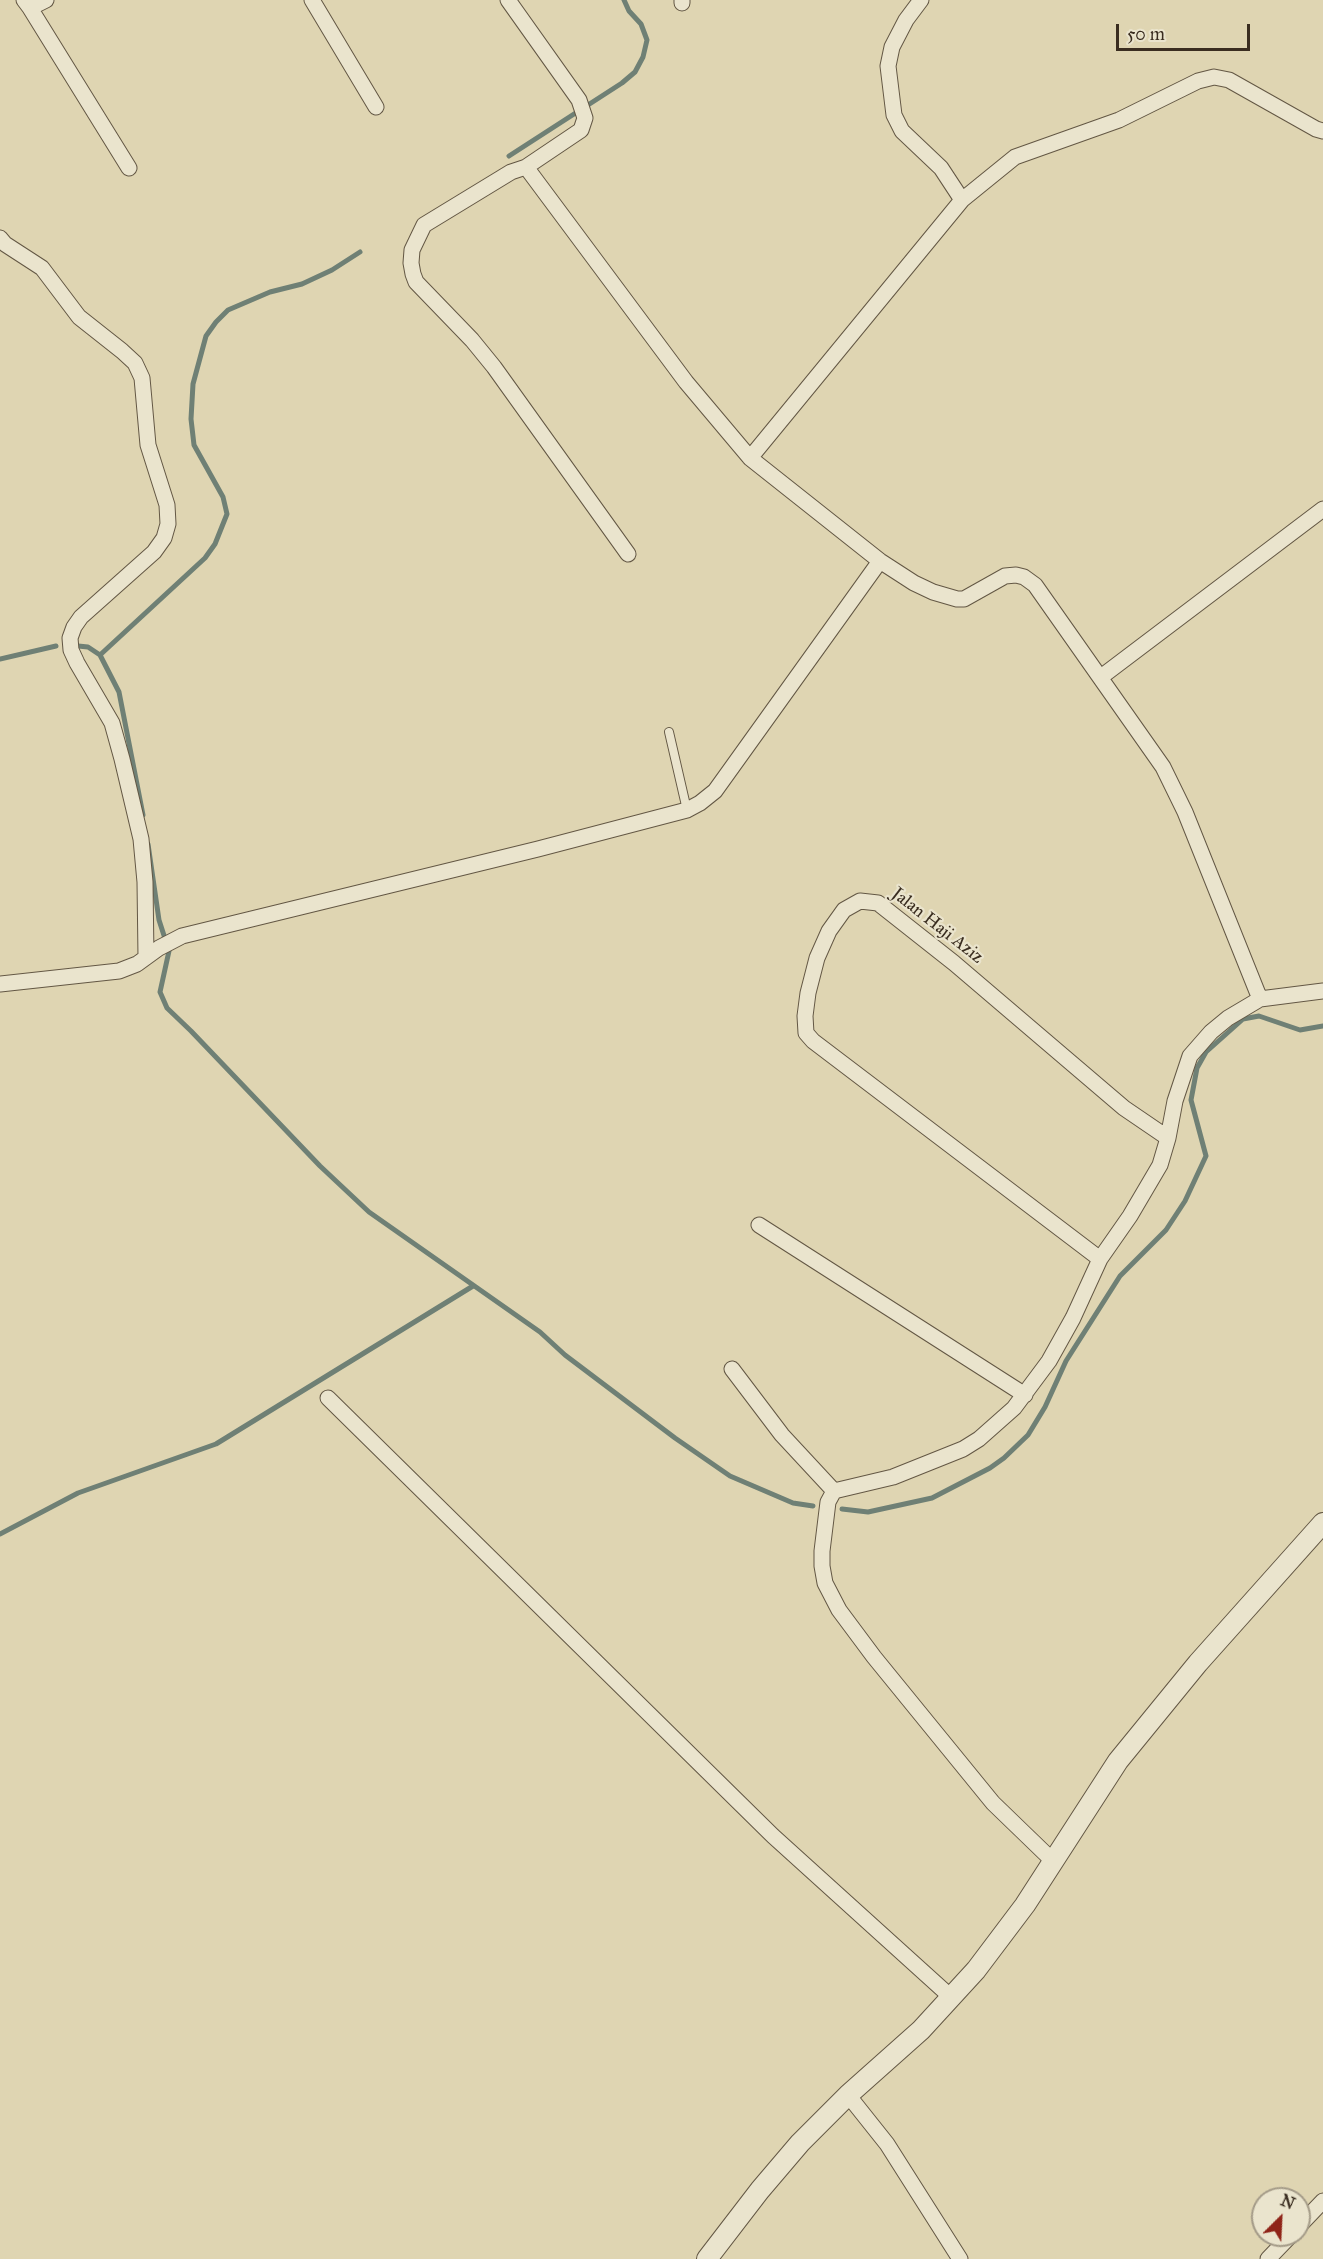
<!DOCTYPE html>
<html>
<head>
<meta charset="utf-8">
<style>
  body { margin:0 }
  #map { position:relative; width:1323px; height:2259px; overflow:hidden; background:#dfd5b2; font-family:"IM FELL Great Primer",serif }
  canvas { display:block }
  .north { position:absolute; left:1251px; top:2187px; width:60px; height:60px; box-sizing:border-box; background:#eae4cd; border:2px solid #a49b88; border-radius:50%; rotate:24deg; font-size:16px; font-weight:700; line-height:24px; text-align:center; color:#3a2d20 }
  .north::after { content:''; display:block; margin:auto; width:21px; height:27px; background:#8f2418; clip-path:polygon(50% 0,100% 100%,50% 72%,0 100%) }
  .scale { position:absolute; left:1116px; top:24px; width:134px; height:27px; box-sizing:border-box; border:3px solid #3a2d20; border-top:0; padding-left:8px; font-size:18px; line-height:21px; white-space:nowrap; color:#3a2d20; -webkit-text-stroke:4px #eae4cd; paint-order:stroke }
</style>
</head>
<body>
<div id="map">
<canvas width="1323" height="2259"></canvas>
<div class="north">N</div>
<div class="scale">50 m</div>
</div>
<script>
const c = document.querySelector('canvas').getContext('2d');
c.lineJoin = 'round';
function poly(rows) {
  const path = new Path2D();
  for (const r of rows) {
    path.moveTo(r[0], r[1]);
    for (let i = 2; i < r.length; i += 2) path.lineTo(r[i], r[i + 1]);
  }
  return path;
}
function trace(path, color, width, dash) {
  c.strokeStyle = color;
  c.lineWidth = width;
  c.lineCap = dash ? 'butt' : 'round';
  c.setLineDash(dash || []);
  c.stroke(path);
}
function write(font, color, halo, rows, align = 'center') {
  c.font = font + ' "IM FELL Great Primer",serif';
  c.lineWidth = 4.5;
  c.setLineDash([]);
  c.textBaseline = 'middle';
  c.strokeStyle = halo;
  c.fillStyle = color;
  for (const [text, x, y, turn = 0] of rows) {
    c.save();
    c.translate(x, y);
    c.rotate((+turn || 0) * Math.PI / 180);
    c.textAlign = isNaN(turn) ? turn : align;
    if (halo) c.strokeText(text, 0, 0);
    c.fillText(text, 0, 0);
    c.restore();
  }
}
trace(poly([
  [509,156,622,83,635,72,643,57,647,40,641,24,629,11,624,0],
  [78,646,88,647,100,655,119,692,143,815],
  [100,655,205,558,215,544,227,514,223,497,194,445,191,419,193,384,206,336,216,322,228,310,270,292,302,284,332,270,360,252],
  [0,659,56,646],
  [148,844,159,920,169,951,160,992,167,1008,191,1031,320,1166,369,1212,540,1332,565,1355,675,1438,730,1476,793,1503,813,1506],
  [842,1509,868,1512,932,1498,990,1468,1004,1458,1028,1435,1045,1407,1066,1361,1120,1276,1166,1230,1185,1201,1206,1156,1191,1100,1197,1068,1206,1052,1243,1019,1259,1016,1300,1030,1323,1026],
  [0,1534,78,1493,216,1444,473,1286]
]), '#6f8075', 5);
const service = poly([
  [669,732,687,810]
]);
const minor = poly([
  [24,0,30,8,46,0],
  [312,0,376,107],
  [508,0,579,100,585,118,581,130,526,167,686,382,750,458,880,561,914,583,933,592,957,599,964,599,1005,576,1016,575,1024,577,1035,585,1163,767,1185,812,1260,999],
  [921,0,906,20,892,47,888,66,894,115,902,131,941,168,962,200],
  [682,3,682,0],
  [30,8,129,168],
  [526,167,511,172,424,225,412,250,411,263,413,274,416,282,472,340,494,367,628,554],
  [0,238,5,244,42,268,79,317,122,351,135,363,142,378,148,445,167,505,168,524,164,538,154,552,81,617,74,627,70,638,71,650,77,663,112,723,122,759,141,839,145,882,146,957],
  [750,458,962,200,1015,157,1119,120,1198,81,1214,77,1229,80,1316,129,1323,131],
  [1101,677,1323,509],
  [0,984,119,971,137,964,159,948,182,936,538,849,687,810,700,803,715,791,880,561],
  [759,1225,1025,1395],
  [1100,1259,813,1041,806,1033,805,1016,808,993,817,958,829,931,844,910,860,901,878,903,954,963,1124,1108,1168,1138],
  [732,1369,782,1435,834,1491],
  [328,1398,773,1836,952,1998],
  [1053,1861,993,1803,874,1657,839,1610,825,1583,822,1566,822,1551,828,1502,834,1491,893,1477,963,1449,979,1439,1014,1408,1049,1361,1073,1318,1100,1259,1130,1216,1160,1165,1168,1138,1175,1101,1190,1056,1211,1032,1228,1018,1260,999,1323,991],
  [848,2095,887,2144,960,2259],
  [1299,2226,1323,2201],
  [1268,2259,1291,2235]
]);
const tertiary = poly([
  [707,2259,760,2190,800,2143,848,2095,921,2030,976,1970,1025,1905,1118,1761,1198,1663,1323,1523]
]);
trace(service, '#635744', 10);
trace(minor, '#635744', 17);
trace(tertiary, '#635744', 22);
trace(service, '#eae4cd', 8);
trace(minor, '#eae4cd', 15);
trace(tertiary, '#eae4cd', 20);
write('18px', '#3a2d20', '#eae4cd', [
  ["Jalan Haji Aziz",937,926,38]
]);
</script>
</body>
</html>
